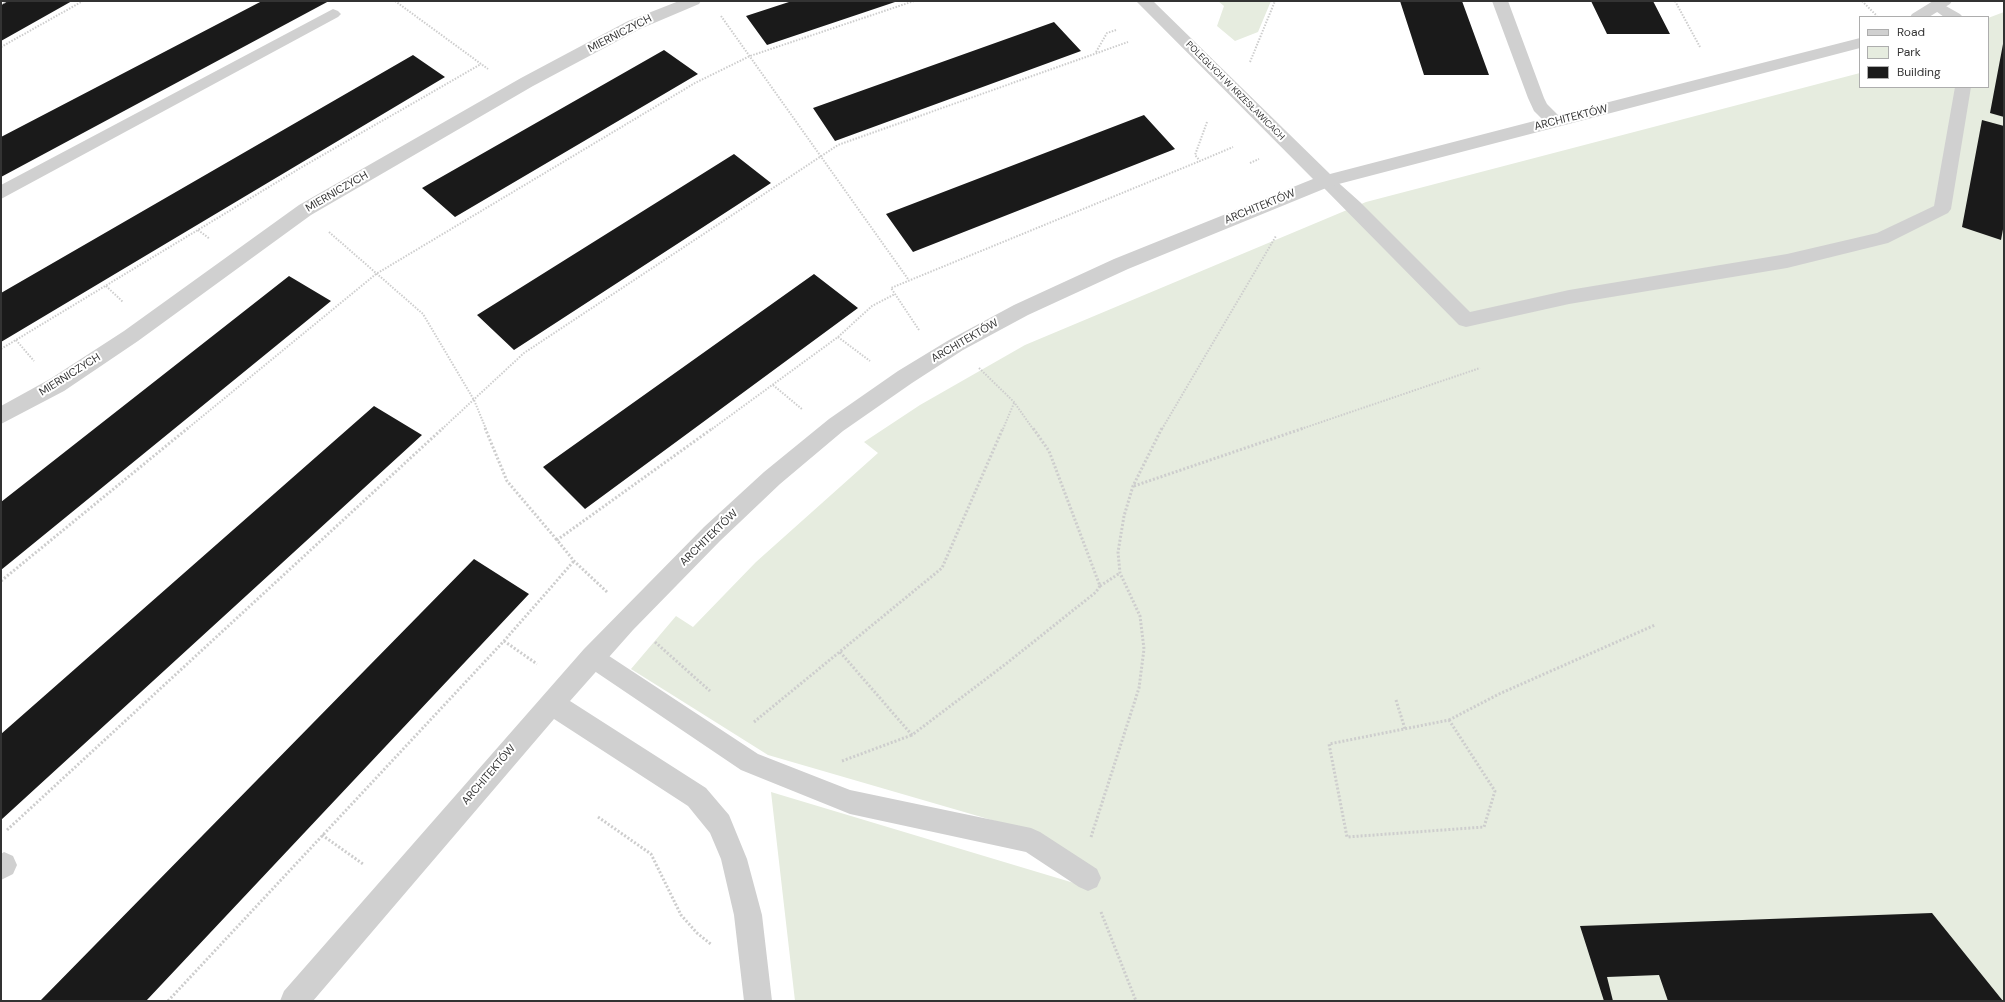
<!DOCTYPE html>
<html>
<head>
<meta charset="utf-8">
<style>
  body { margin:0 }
  #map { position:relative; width:2005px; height:1002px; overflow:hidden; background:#fff; font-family:"DM Sans",sans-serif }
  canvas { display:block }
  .frame { position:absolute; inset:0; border:2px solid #333; pointer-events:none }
  .legend { position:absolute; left:1859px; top:16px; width:130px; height:72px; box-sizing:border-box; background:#fff; border:1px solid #adadad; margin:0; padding:5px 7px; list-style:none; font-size:12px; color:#333 }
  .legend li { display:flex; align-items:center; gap:8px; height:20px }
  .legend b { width:20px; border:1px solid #adadad }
</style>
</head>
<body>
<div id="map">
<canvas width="2005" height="1002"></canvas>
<div class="frame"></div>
<ul class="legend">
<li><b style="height:5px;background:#d0d0d0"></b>Road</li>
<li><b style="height:11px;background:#e6ecdf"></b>Park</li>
<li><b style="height:11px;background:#1a1a1a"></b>Building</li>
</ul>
</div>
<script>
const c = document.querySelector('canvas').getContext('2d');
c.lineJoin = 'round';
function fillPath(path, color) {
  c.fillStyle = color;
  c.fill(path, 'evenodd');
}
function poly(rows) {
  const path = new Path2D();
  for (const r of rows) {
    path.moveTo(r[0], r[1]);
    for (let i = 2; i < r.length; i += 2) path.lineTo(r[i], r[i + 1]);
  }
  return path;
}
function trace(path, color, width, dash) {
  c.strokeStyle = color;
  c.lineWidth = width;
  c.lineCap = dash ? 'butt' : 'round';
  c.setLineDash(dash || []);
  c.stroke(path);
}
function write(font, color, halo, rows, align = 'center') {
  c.font = font + ' "DM Sans",sans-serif';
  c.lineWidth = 4;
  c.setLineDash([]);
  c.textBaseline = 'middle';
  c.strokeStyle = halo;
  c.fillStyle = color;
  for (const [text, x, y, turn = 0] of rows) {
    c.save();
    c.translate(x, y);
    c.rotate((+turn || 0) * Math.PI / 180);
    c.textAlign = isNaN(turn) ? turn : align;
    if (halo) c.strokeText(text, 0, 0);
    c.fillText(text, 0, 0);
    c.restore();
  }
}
fillPath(poly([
  [1218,1,1271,1,1258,32,1235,41,1217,26,1224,6],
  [2004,12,2004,1001,795,1001,771,792,1084,886,1033,832,768,755,631,669,676,616,693,627,756,562,878,453,864,442,920,405,1025,345,1366,202,1860,73,1860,87,1988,87,1988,18]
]), '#e6ecdf');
fillPath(poly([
  [8,1,72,1,1,41,1,5],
  [262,1,329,1,1,177,1,137],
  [792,1,898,1,767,45,746,16],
  [1400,1,1462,1,1489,75,1424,75],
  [1591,1,1653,1,1670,34,1607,34],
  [1054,22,1081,51,835,141,813,108],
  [2003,44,2004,44,2004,117,1990,113],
  [664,50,698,74,455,217,422,188],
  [413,55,445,77,1,342,1,293],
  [1144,115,1175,149,913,252,886,214],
  [1982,120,2004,126,2004,224,2001,240,1962,227],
  [734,154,771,183,514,350,477,315],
  [814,274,858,308,585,509,543,467],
  [289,276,331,301,1,570,1,502],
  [374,406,422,435,1,820,1,734],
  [474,559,529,594,146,1001,40,1001],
  [1932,913,2003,1001,1668,1001,1659,975,1607,977,1613,1001,1604,1001,1580,926]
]), '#1a1a1a');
trace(poly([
  [395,1,488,69],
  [1675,1,1700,47],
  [1862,1,1877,16],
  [1,4,7,1],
  [721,16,908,279],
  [1,47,83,1],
  [1096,52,1107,33,1116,30],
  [1250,62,1275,1],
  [1207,122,1195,155,1200,161,1233,147],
  [1250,163,1259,159],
  [198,230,210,239],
  [329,232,423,314,474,400,486,429],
  [106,286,123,302],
  [919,330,891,288,1200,161],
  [838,337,870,361],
  [16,340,34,361],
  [1,349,302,167,481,64],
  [979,368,1014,402,1033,429],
  [773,385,803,410],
  [187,429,376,274,695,83,750,56,914,1],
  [442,429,524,353,838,145,1128,42],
  [712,429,838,337,872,306,895,294],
  [1003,429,1014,403],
  [1162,429,1276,236],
  [1301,429,1480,368]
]), '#cdcdcd', 2, [1.5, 1.5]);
trace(poly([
  [485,428,507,481,557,540],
  [1134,486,1304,428],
  [1,581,188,428],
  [1100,586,1120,573],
  [607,592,574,561,557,540,713,428],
  [504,641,537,664],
  [655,642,710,691],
  [840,652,912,735,1007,663,1096,592,1100,586,1049,451,1033,428],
  [1396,700,1405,729],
  [1449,720,1495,791,1484,827,1347,837,1329,744,1449,720],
  [1449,720,1499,694,1655,625],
  [754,722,942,568,1003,428],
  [842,761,912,735],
  [598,817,651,854,681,915,697,933,712,945],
  [7,830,443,428],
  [322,835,363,864],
  [1091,837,1139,688,1144,649,1140,616,1120,573,1118,552,1124,516,1133,486,1162,428],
  [1101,912,1136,1001],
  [168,1001,504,641,574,561]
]), '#cdcdcd', 3, [2, 2]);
fillPath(poly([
  [1937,1,1960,14,1963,17,1944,17,1929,6,1932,3,1937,1],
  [333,9,338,11,341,14,338,17,1,199,1,185,333,9],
  [1955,87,1971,87,1951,209,1948,213,1888,243,1787,268,1569,304,1466,327,1459,325,1317,181,1320,177,1326,175,1332,177,1360,202,1470,312,1569,290,1787,254,1877,233,1934,206,1955,87],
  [592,646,600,650,758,754,850,790,1031,828,1040,832,1097,869,1101,878,1097,887,1088,891,1079,887,1026,852,850,814,741,770,584,664,581,657,584,650,592,646],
  [4,852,13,856,17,865,13,874,1,880,1,854,4,852]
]), '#d0d0d0');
fillPath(poly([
  [679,1,701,1,699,4,640,29,533,86,311,215,138,341,64,391,1,424,1,406,50,379,124,331,299,205,521,78,628,21,679,1],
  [1136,1,1153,1,1330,174,1542,119,1534,111,1528,98,1492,1,1508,1,1544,98,1547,104,1558,115,1860,38,1860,48,1331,186,1128,269,1028,315,963,350,912,383,843,431,780,484,720,541,633,630,570,701,706,788,729,815,747,859,762,915,772,1001,744,1001,734,915,721,859,710,833,688,806,554,719,313,1001,280,1001,284,991,584,649,704,527,764,472,829,419,898,371,949,340,1014,305,1114,259,1313,179,1136,1],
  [1933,1,1952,1,1950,4,1929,17,1910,17,1912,14,1933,1]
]), '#d0d0d0');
write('9px', '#333', '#fff', [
  ["POLEGŁYCH W KRZESŁAWICACH",1235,91,45]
]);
write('11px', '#333', '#fff', [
  ["MIERNICZYCH",620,34,-27],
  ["ARCHITEKTÓW",1571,118,-14],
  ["MIERNICZYCH",337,192,-30],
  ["ARCHITEKTÓW",1260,207,-22],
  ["ARCHITEKTÓW",965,341,-30],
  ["MIERNICZYCH",70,375,-32],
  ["ARCHITEKTÓW",709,538,-44],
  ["ARCHITEKTÓW",489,775,-49]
]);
</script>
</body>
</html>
